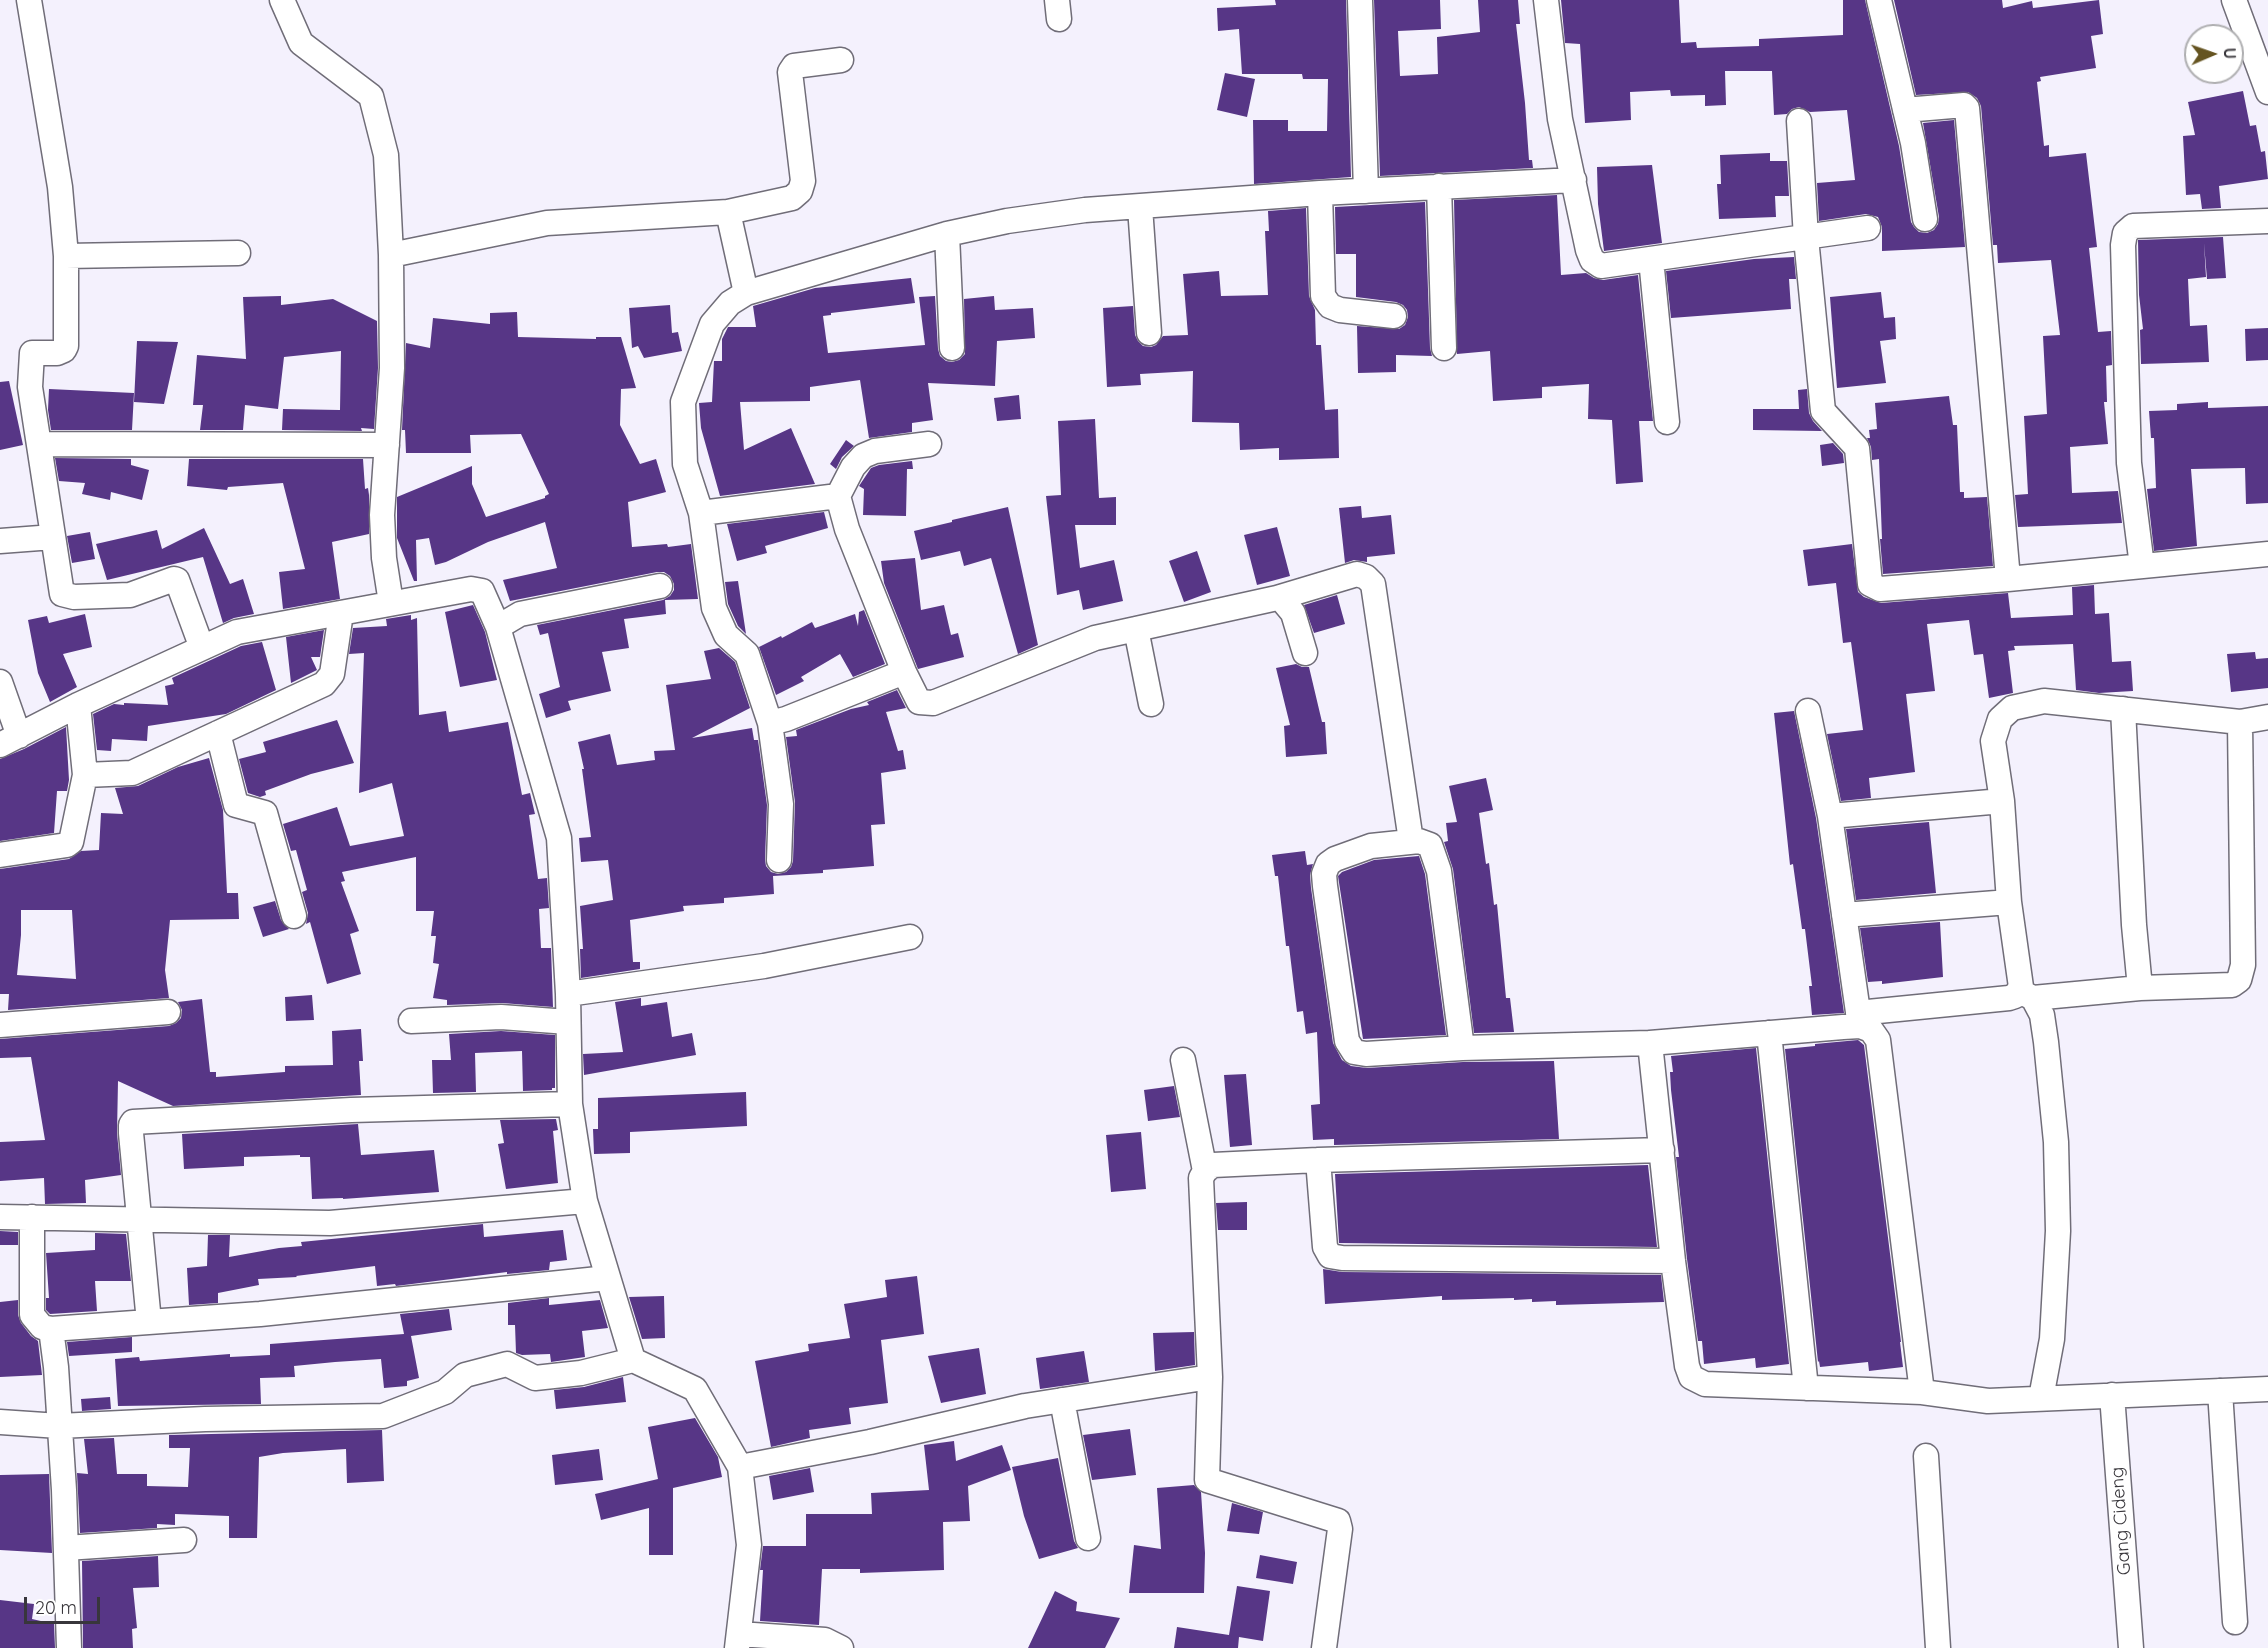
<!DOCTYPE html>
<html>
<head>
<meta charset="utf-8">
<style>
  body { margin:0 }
  #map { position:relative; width:2268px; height:1648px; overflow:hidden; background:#f4f1fd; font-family:Quicksand,sans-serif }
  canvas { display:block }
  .north { position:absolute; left:2184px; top:24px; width:60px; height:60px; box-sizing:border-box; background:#fff; border:2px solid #afafb1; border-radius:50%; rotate:88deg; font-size:16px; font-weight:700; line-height:24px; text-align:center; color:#38363b }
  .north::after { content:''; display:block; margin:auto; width:21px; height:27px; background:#655421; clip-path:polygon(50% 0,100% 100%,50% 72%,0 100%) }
  .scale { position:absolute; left:24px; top:1597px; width:76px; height:27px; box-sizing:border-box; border:3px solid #38363b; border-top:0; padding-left:8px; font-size:18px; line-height:21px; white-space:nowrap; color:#38363b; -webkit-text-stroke:4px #fff; paint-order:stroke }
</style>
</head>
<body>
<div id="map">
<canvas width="2268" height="1648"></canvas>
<div class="north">U</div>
<div class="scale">20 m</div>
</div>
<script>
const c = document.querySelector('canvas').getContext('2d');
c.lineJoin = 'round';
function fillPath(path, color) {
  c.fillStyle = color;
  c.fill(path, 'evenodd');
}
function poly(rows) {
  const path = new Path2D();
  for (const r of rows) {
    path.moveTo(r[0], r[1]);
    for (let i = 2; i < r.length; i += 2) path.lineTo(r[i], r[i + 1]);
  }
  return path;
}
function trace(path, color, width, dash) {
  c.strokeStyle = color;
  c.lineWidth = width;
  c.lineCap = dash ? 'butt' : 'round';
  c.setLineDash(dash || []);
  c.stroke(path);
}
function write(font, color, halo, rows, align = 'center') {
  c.font = font + ' Quicksand,sans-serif';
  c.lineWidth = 6;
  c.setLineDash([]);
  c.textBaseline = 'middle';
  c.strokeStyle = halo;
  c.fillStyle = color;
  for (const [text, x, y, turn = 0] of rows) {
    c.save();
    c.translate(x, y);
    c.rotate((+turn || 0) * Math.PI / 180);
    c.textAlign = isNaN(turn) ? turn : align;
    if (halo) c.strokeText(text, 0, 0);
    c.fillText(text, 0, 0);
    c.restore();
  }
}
fillPath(poly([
  [1275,0,1346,0,1351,177,1254,184,1253,120,1288,120,1288,131,1327,131,1328,79,1303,79,1302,74,1242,74,1239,29,1218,31,1217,8,1276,5],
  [1374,0,1440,0,1441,29,1398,31,1400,76,1438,74,1437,37,1480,32,1478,0,1518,0,1520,24,1516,24,1525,103,1529,160,1532,160,1533,168,1380,176],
  [1561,0,1679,0,1681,43,1696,42,1697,48,1759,46,1759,39,1843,35,1843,0,1865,0,1899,146,1911,222,1914,227,1919,232,1927,233,1934,230,1938,224,1939,217,1923,123,1954,120,1965,247,1882,251,1882,227,1878,217,1866,214,1819,221,1817,183,1855,180,1847,110,1810,112,1799,107,1792,109,1787,114,1774,115,1772,71,1725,71,1726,105,1705,106,1705,95,1671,96,1670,90,1630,92,1631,120,1585,123,1580,44,1565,43],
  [1894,0,2002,0,2003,8,2032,1,2033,8,2099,0,2103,34,2091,36,2096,68,2040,77,2041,81,2037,82,2044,146,2049,145,2049,157,2086,153,2097,247,2089,248,2098,332,2111,331,2112,365,2106,366,2107,402,2104,402,2108,444,2070,447,2072,493,2118,491,2122,523,2018,527,2015,495,2028,494,2024,416,2047,414,2043,336,2060,335,2051,260,1998,263,1997,245,1993,245,1981,106,1977,98,1968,92,1916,95],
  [1225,73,1255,79,1247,117,1217,110],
  [2243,91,2250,126,2256,125,2261,152,2265,151,2268,179,2219,186,2221,208,2202,209,2200,194,2186,195,2183,136,2195,135,2188,102],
  [1770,153,1770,161,1787,161,1789,196,1775,196,1776,217,1719,219,1717,184,1721,184,1720,155],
  [1652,165,1662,243,1604,251,1598,204,1597,167],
  [1557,195,1561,275,1586,273,1594,278,1603,280,1638,275,1653,421,1639,421,1643,482,1616,484,1612,420,1588,419,1589,384,1542,387,1542,398,1493,401,1490,351,1457,354,1454,200],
  [1425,202,1430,348,1432,356,1396,355,1396,372,1358,373,1357,326,1399,329,1405,325,1408,317,1407,310,1403,305,1396,302,1356,297,1356,254,1336,254,1335,207],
  [1306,208,1309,296,1315,310,1316,345,1321,345,1325,410,1338,409,1339,458,1279,460,1279,448,1240,450,1239,423,1192,422,1193,371,1140,374,1141,385,1107,387,1103,308,1133,306,1135,335,1138,341,1143,346,1151,347,1156,345,1163,336,1188,335,1183,274,1219,271,1221,296,1268,295,1265,231,1269,231,1268,211],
  [2223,237,2226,278,2207,279,2204,243,2206,277,2188,279,2190,326,2207,325,2209,362,2141,364,2140,330,2143,329,2139,295,2138,240],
  [1794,257,1796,279,1789,279,1791,309,1671,318,1666,271,1754,259],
  [911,278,915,303,831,313,831,315,823,316,828,353,925,345,919,297,935,296,938,349,940,356,946,361,952,362,959,360,965,354,964,299,994,296,995,310,1033,308,1035,338,997,341,995,386,928,383,933,420,912,423,912,432,869,438,860,380,810,387,810,401,740,402,744,450,791,428,815,484,720,496,701,428,699,403,712,402,714,361,722,361,722,339,728,327,756,327,753,306,815,288],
  [1881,292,1884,318,1895,317,1896,339,1880,341,1886,383,1837,388,1830,297],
  [281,296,281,305,333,299,377,321,378,368,374,429,361,428,362,431,282,430,283,409,340,410,341,351,284,357,278,409,245,405,243,430,200,430,203,405,193,405,197,355,246,359,243,297],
  [670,305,672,333,678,332,682,351,644,358,638,346,632,348,629,308],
  [517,312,518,337,596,339,596,337,621,337,636,388,621,389,620,425,640,464,656,459,666,492,628,502,632,547,667,544,668,547,691,544,698,599,665,600,666,614,624,619,629,648,602,652,611,691,568,701,571,710,546,718,539,694,560,687,548,633,540,635,537,625,663,600,670,596,674,590,674,584,670,576,664,572,657,572,510,601,503,580,557,568,545,522,488,542,446,562,435,565,429,538,416,540,417,581,414,581,397,538,397,497,472,466,472,484,486,517,545,498,545,496,549,494,521,434,470,435,471,453,406,453,405,430,402,430,406,343,430,348,433,318,490,324,490,313],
  [2268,328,2268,360,2246,361,2245,329],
  [137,341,178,342,164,404,134,402],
  [9,381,23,445,0,450,0,382],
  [49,389,134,393,132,430,51,430,48,410],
  [1807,389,1809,413,1813,421,1822,431,1753,430,1753,409,1799,409,1798,390],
  [1019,395,1021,419,997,421,994,398],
  [1949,396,1953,425,1957,425,1960,492,1964,492,1964,498,1987,497,1993,566,1883,574,1880,539,1882,539,1879,459,1872,460,1871,447,1867,438,1870,438,1869,430,1877,429,1875,403],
  [2208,402,2208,408,2268,406,2268,503,2246,504,2245,468,2191,469,2197,546,2154,551,2147,489,2156,488,2154,438,2151,438,2149,411,2177,410,2177,404],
  [1095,419,1099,498,1116,497,1116,525,1075,525,1080,568,1114,560,1123,601,1083,610,1079,590,1057,595,1046,496,1061,495,1058,421],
  [846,440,854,446,842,457,836,469,830,464],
  [1833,443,1843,454,1844,463,1822,466,1820,445],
  [55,458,131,459,131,465,149,470,142,500,111,492,110,500,82,494,85,483,59,481],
  [189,459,363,459,365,489,368,488,369,495,369,534,332,542,340,599,283,609,279,572,305,569,283,483,228,487,227,490,187,486],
  [912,461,913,469,907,469,906,516,863,515,864,489,859,486,871,468,879,465],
  [1361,506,1362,518,1391,515,1395,554,1367,557,1367,562,1354,560,1345,563,1339,508],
  [1008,507,1038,645,1018,654,991,558,964,566,960,551,921,560,914,531,952,522,952,520],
  [824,512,828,528,765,546,767,553,737,561,727,524],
  [1277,527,1290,576,1257,585,1244,535],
  [204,528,230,584,243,579,254,614,234,618,223,623,203,557,107,580,96,544,157,530,162,549],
  [90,532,95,559,72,563,67,536],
  [1852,544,1858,592,1864,597,1881,603,2008,593,2011,618,2073,615,2072,587,2094,585,2095,614,2109,613,2112,662,2131,661,2133,691,2099,693,2076,690,2073,644,2014,646,2015,650,2008,651,2013,693,1989,698,1983,654,1974,655,1969,620,1927,624,1935,691,1906,694,1915,772,1869,778,1871,798,1841,801,1827,734,1863,730,1851,642,1843,643,1836,583,1808,586,1803,550],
  [1197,551,1211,592,1184,602,1169,561],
  [915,558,921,610,944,605,951,635,958,633,964,657,918,669,884,583,881,561],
  [738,581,746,634,738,626,728,604,725,582],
  [1337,595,1345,624,1314,633,1304,605],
  [473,605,485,632,497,680,460,687,445,612],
  [864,610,885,664,853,677,840,654,801,677,804,681,776,695,759,647,781,636,782,638,812,622,815,628,855,614,858,626,859,612],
  [85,614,92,647,63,654,77,687,50,702,38,673,28,620,47,616,49,623],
  [411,615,411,620,417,618,419,715,446,711,449,732,508,722,522,795,530,793,535,814,529,815,538,879,547,878,549,908,539,909,541,948,551,948,553,1007,502,1003,447,1005,447,1000,433,998,439,964,433,963,436,936,431,936,434,911,416,911,416,857,342,872,345,881,341,882,359,931,350,934,361,974,327,984,310,922,306,924,308,913,302,892,307,890,296,850,291,851,283,824,337,807,350,846,404,836,392,783,359,793,364,653,349,654,353,628,387,626,386,619],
  [324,630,320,657,311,657,317,670,291,683,286,637],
  [262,642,276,690,226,714,148,726,147,741,112,739,111,751,97,750,93,714,114,704,124,705,124,703,168,705,165,686,174,684,172,678,241,646],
  [719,648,735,662,750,708,692,738,752,728,754,740,758,740,767,805,765,860,766,866,771,872,778,874,786,872,791,867,793,861,795,802,786,737,797,736,796,730,851,709,869,705,867,702,897,690,906,708,886,712,898,751,903,750,906,769,881,773,885,824,871,825,874,866,823,870,823,873,773,876,774,894,724,898,724,903,683,906,684,911,630,920,633,962,640,962,640,969,581,978,580,949,583,949,580,906,613,900,608,860,581,862,579,838,591,837,582,769,584,769,578,742,610,734,617,765,655,760,654,751,675,750,666,685,711,679,704,651],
  [2255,652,2256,659,2268,658,2268,688,2231,692,2227,654],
  [1296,664,1302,667,1309,667,1322,722,1325,722,1327,754,1286,757,1284,726,1290,725,1276,668],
  [1794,711,1816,818,1844,1013,1812,1015,1809,986,1812,986,1805,929,1802,929,1793,864,1790,865,1774,713],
  [337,720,354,763,311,774,265,791,266,795,260,797,248,793,239,759,266,752,263,742],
  [66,727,69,780,67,791,57,791,54,833,0,841,0,759,24,749],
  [209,758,223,810,227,893,238,893,239,919,170,920,165,970,169,998,8,1010,9,994,0,994,0,869,69,859,81,851,99,850,101,813,123,814,115,788,138,786,178,767],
  [21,910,72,910,76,979,17,975,21,935],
  [1486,778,1493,810,1479,813,1486,864,1489,863,1494,905,1497,904,1506,998,1510,998,1514,1032,1474,1033,1453,869,1444,842,1448,841,1446,823,1457,822,1449,786],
  [1929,822,1936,893,1856,900,1846,829],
  [1305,851,1307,865,1313,864,1310,875,1311,888,1333,1043,1342,1060,1351,1066,1367,1068,1463,1062,1554,1061,1559,1139,1334,1145,1334,1139,1313,1140,1311,1105,1320,1104,1317,1032,1306,1034,1303,1011,1297,1012,1289,946,1286,946,1278,876,1275,876,1272,855],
  [1419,856,1425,874,1446,1035,1363,1039,1338,876,1342,872,1374,860],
  [275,901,281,920,289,929,263,937,253,907],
  [1940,922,1943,977,1882,984,1882,981,1868,982,1860,928],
  [312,995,314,1020,286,1021,285,997],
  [641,998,641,1006,667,1002,672,1037,692,1033,696,1055,584,1075,583,1054,623,1052,615,1002],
  [202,999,210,1072,216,1072,216,1077,285,1072,285,1066,333,1065,332,1031,361,1029,363,1061,359,1061,361,1095,173,1106,118,1081,117,1133,121,1175,85,1180,86,1203,45,1204,44,1178,0,1181,0,1142,45,1140,31,1057,0,1058,0,1039,169,1026,176,1023,181,1018,182,1010,178,1002],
  [501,1031,555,1035,555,1088,552,1088,552,1090,523,1091,522,1051,475,1053,476,1092,433,1093,432,1060,451,1060,449,1034],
  [1858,1040,1864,1045,1901,1342,1900,1342,1903,1367,1869,1371,1868,1362,1820,1367,1819,1361,1818,1362,1785,1049,1815,1046,1815,1044],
  [1756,1048,1789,1364,1756,1368,1755,1358,1704,1364,1702,1341,1698,1341,1687,1259,1676,1157,1679,1157,1671,1090,1670,1072,1673,1072,1671,1056],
  [1246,1074,1252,1145,1230,1147,1224,1075],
  [1174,1086,1180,1117,1148,1121,1144,1090],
  [746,1092,747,1126,630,1132,630,1153,594,1154,593,1129,598,1129,598,1098],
  [556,1119,558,1130,553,1131,558,1183,506,1189,498,1144,504,1143,500,1120],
  [358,1124,361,1155,434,1150,439,1192,343,1199,343,1198,312,1199,310,1157,300,1157,300,1155,244,1157,244,1166,184,1169,182,1134],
  [1141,1132,1146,1189,1111,1192,1106,1135],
  [1648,1165,1657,1247,1339,1243,1335,1174],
  [1247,1202,1247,1230,1218,1230,1216,1203],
  [483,1224,484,1237,563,1230,567,1260,550,1262,549,1270,507,1274,507,1272,396,1286,395,1284,377,1286,375,1266,296,1276,297,1277,258,1279,259,1285,218,1293,218,1303,189,1305,187,1268,207,1266,208,1235,230,1235,229,1257,279,1248,302,1246,301,1242],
  [0,1231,18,1232,18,1245,0,1245],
  [95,1233,126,1234,131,1281,95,1281,97,1311,50,1314,46,1310,46,1298,49,1298,46,1253,95,1250],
  [1323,1269,1342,1272,1661,1275,1664,1302,1556,1305,1556,1301,1532,1302,1532,1299,1514,1300,1514,1298,1442,1300,1442,1296,1325,1304],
  [917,1276,924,1334,881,1340,888,1403,849,1408,851,1424,809,1430,810,1438,771,1447,755,1361,809,1351,808,1344,850,1338,844,1304,887,1297,885,1280],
  [664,1296,665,1338,642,1339,629,1297],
  [549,1298,549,1305,600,1300,608,1328,582,1331,585,1357,551,1362,550,1354,522,1355,516,1353,515,1325,508,1325,508,1303],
  [18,1300,18,1315,21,1323,31,1336,38,1341,42,1375,0,1377,0,1302],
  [449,1309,452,1330,411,1336,419,1378,407,1381,407,1386,384,1388,381,1359,335,1362,294,1366,295,1377,260,1378,261,1404,118,1406,115,1359,139,1357,140,1361,230,1354,230,1357,270,1355,270,1344,404,1334,400,1314],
  [1194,1332,1195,1365,1155,1371,1153,1333],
  [132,1337,132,1352,69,1356,67,1342],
  [979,1348,986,1394,941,1403,928,1356],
  [1084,1351,1089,1382,1040,1389,1036,1358],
  [623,1377,626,1402,556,1409,554,1390,584,1387],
  [110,1397,111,1409,82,1411,81,1399],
  [695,1418,718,1457,722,1477,673,1488,673,1555,649,1555,649,1508,601,1520,595,1494,658,1479,648,1427],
  [1130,1429,1136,1475,1092,1480,1083,1435],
  [382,1430,384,1481,347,1483,346,1449,283,1453,259,1457,257,1538,229,1538,229,1516,175,1514,175,1525,157,1524,157,1528,80,1533,77,1473,88,1474,84,1439,114,1438,117,1474,147,1474,147,1486,188,1487,190,1448,169,1448,169,1435],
  [954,1441,956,1461,1002,1445,1011,1470,968,1486,970,1521,943,1522,944,1570,860,1573,860,1569,822,1569,819,1625,760,1621,763,1570,760,1570,763,1546,806,1546,806,1514,872,1514,871,1493,929,1490,924,1445],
  [599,1449,603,1480,555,1485,552,1455],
  [1058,1458,1074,1541,1078,1548,1039,1559,1024,1516,1012,1467],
  [810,1468,814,1492,773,1500,769,1476],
  [49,1474,52,1553,0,1550,0,1475],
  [1194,1485,1201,1492,1205,1553,1204,1593,1129,1593,1134,1545,1161,1549,1157,1488],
  [1232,1503,1263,1512,1259,1534,1227,1531],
  [1260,1555,1297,1562,1293,1584,1256,1578],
  [158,1556,159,1587,133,1588,137,1628,132,1629,133,1648,83,1648,82,1561],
  [1237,1586,1270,1591,1263,1641,1239,1637,1238,1648,1174,1648,1177,1627,1229,1635],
  [1055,1591,1077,1602,1076,1611,1120,1618,1105,1648,1028,1648],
  [0,1600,34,1604,32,1619,54,1624,55,1648,0,1648]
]), '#573686');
const minor = poly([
  [29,0,60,187,66,256,66,346,64,350,57,353,32,353,30,387,62,594,74,597,130,595,174,579,177,580,202,648],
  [282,0,301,43,371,96,386,155,391,255,392,368,382,515,384,558,391,603],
  [1057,0,1059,19],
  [1360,0,1366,191],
  [1546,0,1560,119,1588,250,1592,260,1601,266,1868,228],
  [1879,0,1913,143,1925,219],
  [2234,0,2268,92],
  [1905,110,1964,105,1967,108,2008,579],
  [1799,121,1806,238,1823,411,1857,448,1870,584,1880,589,2008,579,2268,554],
  [1439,186,1444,348],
  [1320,193,1323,296,1330,306,1340,310,1394,316],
  [1140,207,1149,333],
  [728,212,746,293,730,303,712,324,683,402,685,464,701,513,714,608,726,635,747,654,770,723,781,804,779,860],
  [947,234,952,348],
  [391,255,547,223,728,212,792,198,800,191,803,181,790,72,794,66,841,60],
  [66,256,238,253],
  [1651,259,1667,422],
  [746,293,947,234,1007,221,1085,210,1320,193,1574,180],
  [39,444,387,445],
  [929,444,875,451,863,456,853,467,838,496,847,529,904,672,919,702,933,703,1095,638,1136,629,1151,704],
  [701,513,838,496],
  [0,541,53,537],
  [2142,566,2129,463,2123,245,2125,233,2133,226,2268,221],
  [1277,598,1357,574,1366,577,1373,584,1411,841],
  [498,627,520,614,660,586],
  [1136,629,1277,598,1283,601,1293,613,1305,653],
  [0,682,19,736],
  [2123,709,2134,925,2140,988],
  [1808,711,1830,816,1860,1026],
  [770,723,786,719,904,672],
  [218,733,236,805,265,813,294,916],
  [0,745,78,705,237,632,471,589,482,591,498,627,559,838,568,994,570,1104,585,1201,633,1360,695,1389,740,1467,749,1545,737,1648],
  [85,775,132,773,324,684,332,674,341,613],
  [1830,816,2002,801],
  [0,855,67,845,71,842,85,775,78,705],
  [1844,915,2009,902],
  [2021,992,2033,998,2042,1015,2046,1042,2056,1142,2058,1231,2052,1339,2041,1398],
  [568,994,764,966,910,937],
  [2033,998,2140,988,2232,985,2239,980,2243,965,2240,722],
  [1858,1013,2009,998,2015,996,2021,987,2009,902,2002,801,1993,741,2000,719,2012,708,2044,701,2240,722,2268,717],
  [411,1021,501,1017,568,1022],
  [0,1025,168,1012],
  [1769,1033,1806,1388],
  [1650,1043,1673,1261,1687,1366,1691,1377,1705,1384,1922,1392,1988,1401,2268,1389],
  [1462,1048,1439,871,1430,845,1419,841,1371,846,1335,859,1328,864,1324,874,1325,886,1347,1041,1354,1052,1366,1054,1462,1048,1650,1043,1843,1027,1860,1026,1871,1030,1878,1040,1922,1392],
  [1183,1060,1205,1171],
  [1318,1160,1325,1247,1330,1256,1342,1258,1673,1261],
  [0,1217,330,1223,585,1201],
  [32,1217,32,1315,42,1327,51,1329,260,1314,608,1278],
  [149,1322,131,1133,131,1125,133,1122,351,1110,570,1104],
  [51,1329,56,1367,64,1490,69,1648],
  [2220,1391,2235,1622],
  [2112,1395,2131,1648],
  [1062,1400,1088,1538],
  [0,1422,59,1426,205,1419,383,1416,445,1392,465,1375,507,1364,535,1378,581,1373,633,1360],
  [1926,1456,1938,1648],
  [740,1467,870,1442,1025,1406,1210,1377],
  [66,1548,184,1540],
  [739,1634,825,1640,841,1648],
  [1324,1648,1340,1529,1338,1521,1207,1480,1210,1377,1201,1178,1205,1171,1213,1165,1318,1160,1662,1150]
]);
trace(minor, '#706d78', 27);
trace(minor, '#fff', 24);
write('18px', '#38363b', '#fff', [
  ["Gang Cideng",2121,1521,-94]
]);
</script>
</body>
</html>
